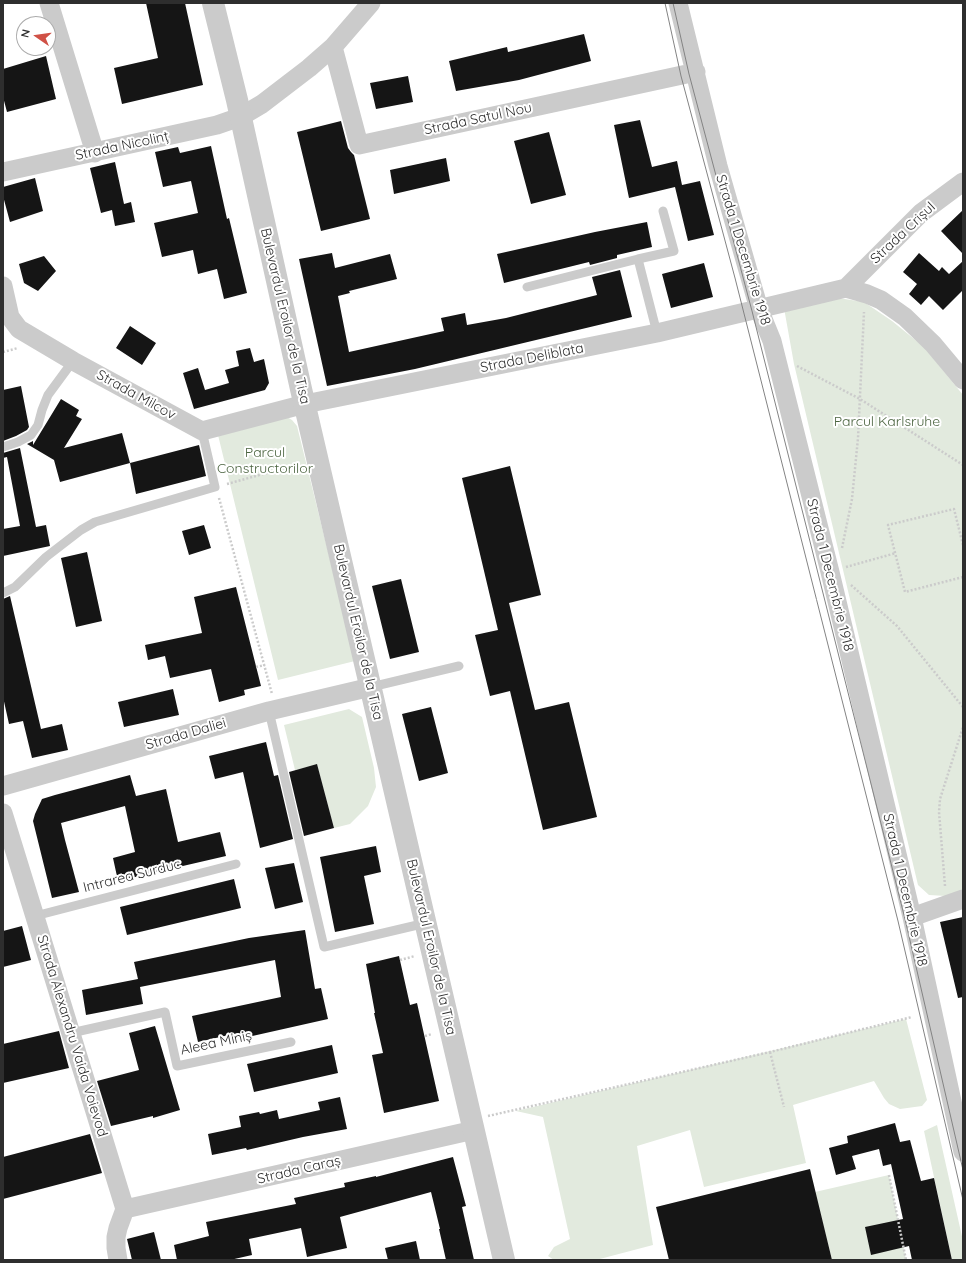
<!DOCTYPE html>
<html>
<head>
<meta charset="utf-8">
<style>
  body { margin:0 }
  #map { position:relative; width:966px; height:1263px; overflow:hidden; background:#fff; font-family:Quicksand,sans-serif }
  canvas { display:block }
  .frame { position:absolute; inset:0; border:4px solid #2e2e2e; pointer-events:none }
  .north { position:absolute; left:16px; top:16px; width:40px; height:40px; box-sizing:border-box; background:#fff; border:1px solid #ababab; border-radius:50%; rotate:283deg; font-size:11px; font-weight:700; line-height:16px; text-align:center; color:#2e2e2e }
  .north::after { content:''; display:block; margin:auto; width:14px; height:18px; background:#d05146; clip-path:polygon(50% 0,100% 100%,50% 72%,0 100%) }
</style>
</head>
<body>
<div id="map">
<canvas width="966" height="1263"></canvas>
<div class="frame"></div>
<div class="north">N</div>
</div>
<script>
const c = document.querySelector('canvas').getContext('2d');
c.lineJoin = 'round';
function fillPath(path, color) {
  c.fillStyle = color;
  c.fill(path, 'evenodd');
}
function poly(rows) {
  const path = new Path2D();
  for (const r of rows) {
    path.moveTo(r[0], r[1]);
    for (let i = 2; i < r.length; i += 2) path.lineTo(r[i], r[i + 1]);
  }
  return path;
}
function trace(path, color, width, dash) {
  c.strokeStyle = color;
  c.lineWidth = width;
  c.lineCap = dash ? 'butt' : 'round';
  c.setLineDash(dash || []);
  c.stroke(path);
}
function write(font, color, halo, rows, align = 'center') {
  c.font = font + ' Quicksand,sans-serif';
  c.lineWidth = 4;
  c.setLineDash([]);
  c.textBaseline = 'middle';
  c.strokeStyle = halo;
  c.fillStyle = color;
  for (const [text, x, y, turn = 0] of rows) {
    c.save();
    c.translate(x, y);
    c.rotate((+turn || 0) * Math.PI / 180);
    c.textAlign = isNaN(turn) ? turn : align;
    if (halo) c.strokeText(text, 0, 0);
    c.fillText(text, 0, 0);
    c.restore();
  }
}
fillPath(poly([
  [832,297,864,302,892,321,924,347,963,395,963,890,946,896,929,895,918,885,794,364,784,308],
  [287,417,292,420,297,426,355,661,278,680,217,431],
  [349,709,362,717,374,768,376,787,368,806,350,824,334,828,317,765,295,770,284,725],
  [906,1019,927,1100,922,1106,900,1109,889,1104,884,1098,874,1081,793,1105,806,1163,704,1187,690,1130,637,1146,653,1245,596,1260,554,1260,548,1256,554,1247,570,1239,543,1117,516,1111],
  [937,1125,963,1241,963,1260,952,1260,924,1131],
  [889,1175,906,1260,832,1260,815,1192]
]), '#e2eade');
fillPath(poly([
  [146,3,185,3,203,85,122,104,114,68,158,58],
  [584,34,591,61,519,80,456,91,449,61,507,47,508,52],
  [46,56,56,99,7,112,3,97,3,69],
  [408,76,413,102,376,109,370,83],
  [640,120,652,167,677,161,682,185,700,181,714,235,688,241,675,187,629,198,614,125],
  [341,121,348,148,351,152,354,155,370,219,321,231,297,132],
  [549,132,566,195,531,204,514,141],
  [211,146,227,219,229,218,247,293,224,299,217,269,198,274,193,250,162,257,154,223,198,213,191,181,163,187,155,152,178,147,180,153],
  [446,158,450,181,394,194,390,170],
  [115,162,124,204,131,202,135,222,115,226,112,210,101,213,90,168],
  [35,178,43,211,10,222,3,196,3,187],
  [963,210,963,254,941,231],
  [647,222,652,247,617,255,617,258,590,265,589,262,504,283,497,254,595,232],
  [332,253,335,268,390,254,397,279,349,291,350,293,338,296,349,352,444,331,441,318,465,313,467,325,506,318,597,295,592,277,620,270,632,317,415,369,327,386,299,259],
  [919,253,939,271,942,267,949,274,963,261,963,290,943,310,929,296,921,305,909,294,917,284,903,272],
  [44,256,56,271,38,291,24,283,19,264],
  [704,263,713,297,671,308,662,274],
  [130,326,156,343,142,365,116,348],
  [250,348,254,362,264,359,269,383,265,390,194,409,183,373,198,368,205,390,229,383,225,370,239,366,236,351],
  [21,386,29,427,27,430,16,436,3,441,3,390],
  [61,399,79,410,76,416,82,419,64,448,122,433,130,463,60,482,54,460,27,444,33,441,33,445],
  [199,445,206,476,136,494,130,463],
  [20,448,36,527,46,525,50,546,3,556,3,529,20,526,7,457,3,458,3,453],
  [510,466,541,595,509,603,535,710,569,702,597,817,543,830,510,691,490,696,475,635,498,630,462,478],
  [204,525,211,548,189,555,182,531],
  [87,552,102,621,76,627,61,558],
  [401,579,419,652,390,659,372,586],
  [236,587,261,686,244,690,245,695,219,702,211,669,170,678,165,656,148,660,145,645,202,633,194,597],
  [10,596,41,729,62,724,68,750,32,758,23,721,9,724,3,697,3,599],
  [173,689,179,715,124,727,118,702],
  [431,707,448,773,419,781,402,714],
  [266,742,274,776,278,775,293,839,260,848,243,772,215,779,209,756],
  [317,764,334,828,304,836,289,772],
  [130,775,136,796,166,789,178,842,220,832,226,856,118,881,113,858,135,852,125,806,61,823,65,840,79,892,52,898,33,821,35,814,42,799,55,795],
  [376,846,381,872,364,876,374,924,335,932,320,857],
  [294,863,303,902,275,909,265,868],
  [234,879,241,908,127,935,120,907],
  [963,917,963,997,958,998,940,922],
  [22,926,31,960,3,967,3,931],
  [305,930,315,989,321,988,328,1019,239,1039,238,1033,198,1042,192,1016,281,997,275,960,140,987,143,1004,86,1015,82,990,138,979,134,962,249,938],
  [399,956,410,1005,417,1003,439,1101,384,1113,372,1055,383,1053,374,1013,375,1013,366,964],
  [155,1026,180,1110,153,1118,153,1116,111,1126,97,1081,139,1070,129,1033],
  [59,1031,69,1068,3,1083,3,1044],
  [332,1045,338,1073,254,1092,247,1064],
  [340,1097,347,1129,303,1137,247,1150,246,1148,212,1155,208,1134,241,1127,239,1116,259,1112,260,1114,277,1110,279,1119,320,1110,318,1102],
  [895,1123,900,1142,910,1140,921,1181,934,1178,952,1260,912,1260,909,1246,871,1255,865,1227,903,1219,891,1164,883,1166,879,1149,852,1156,856,1169,836,1175,829,1148,848,1143,847,1136],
  [90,1134,102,1173,3,1199,3,1157],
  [453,1157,466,1206,462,1207,474,1260,446,1260,439,1229,440,1229,431,1192,340,1217,347,1248,307,1257,301,1228,249,1239,252,1255,230,1260,177,1260,174,1245,209,1236,206,1222,296,1204,294,1198,345,1187,344,1183,376,1176,376,1177],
  [810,1169,832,1260,669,1260,656,1207],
  [154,1232,161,1260,132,1260,127,1239],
  [416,1241,420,1260,388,1260,385,1248]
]), '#151515');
trace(poly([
  [3,352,18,348],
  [797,366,860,399,963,465],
  [227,484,299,464],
  [219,498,272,694],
  [963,545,954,509,888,525,905,592,963,577],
  [842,548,852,499,858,438,864,312],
  [846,567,896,553],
  [851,585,897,626,963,707],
  [256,667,265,665],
  [945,886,939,812,940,799,963,727],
  [400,960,415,956],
  [425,1036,432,1034],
  [770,1052,784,1107],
  [488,1116,770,1052,912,1017],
  [889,1175,906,1260]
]), '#cbcbcb', 2.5, [2, 2]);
trace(poly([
  [638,259,674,251,663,211],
  [527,287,638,259,657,333],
  [3,447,18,442,31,435,38,425,42,410,48,395,73,361],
  [3,593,15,587,46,557,81,530,95,522,215,487,202,431],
  [371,687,459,666],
  [269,711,324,947,426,923],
  [35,916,236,864],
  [71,1033,165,1012,177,1066,291,1042]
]), '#cbcbcb', 9);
trace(poly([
  [49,3,95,153],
  [678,3,718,166,759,309,772,341,830,572,912,917,963,1152],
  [333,47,359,145,696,72],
  [3,172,217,125,240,117,262,104,309,68,333,47,371,3],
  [3,286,10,317,19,329,73,361,202,431,305,404,657,333,846,288,867,294,881,300,905,317,933,344,963,380],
  [846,288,921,213,963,182],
  [3,786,269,711,371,687],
  [3,813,125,1209,118,1228,116,1237,116,1248,118,1260],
  [912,917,963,899],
  [125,1209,474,1130]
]), '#cbcbcb', 19);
trace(poly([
  [213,3,237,100,301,389,504,1260]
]), '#cbcbcb', 22);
trace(poly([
  [665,3,681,76,735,278,898,921,963,1200],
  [673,3,689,74,752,311,905,919,963,1170]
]), '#838383', 1);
write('14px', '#2e2e2e', '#fff', [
  ["Strada Satul Nou",478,119,-12],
  ["Strada Nicolinț",122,146,-12],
  ["Strada Crișul",903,233,-43],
  ["Strada 1 Decembrie 1918",743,250,73],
  ["Bulevardul Eroilor de la Tisa",285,316,77],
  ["Strada Deliblata",532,358,-11],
  ["Strada Milcov",136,395,29],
  ["Strada 1 Decembrie 1918",830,575,76],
  ["Bulevardul Eroilor de la Tisa",358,632,77],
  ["Strada Daliei",186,734,-16],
  ["Intrarea Surduc",132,876,-14],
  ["Strada 1 Decembrie 1918",905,890,77],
  ["Bulevardul Eroilor de la Tisa",431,947,77],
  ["Strada Alexandru Vaida Voievod",72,1036,73],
  ["Aleea Miniș",216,1043,-12],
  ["Strada Caraș",299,1170,-13]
]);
write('14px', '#4c6541', '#fff', [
  ["Parcul Karlsruhe",887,422],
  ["Parcul",265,453],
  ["Constructorilor",265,469]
]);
</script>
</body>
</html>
